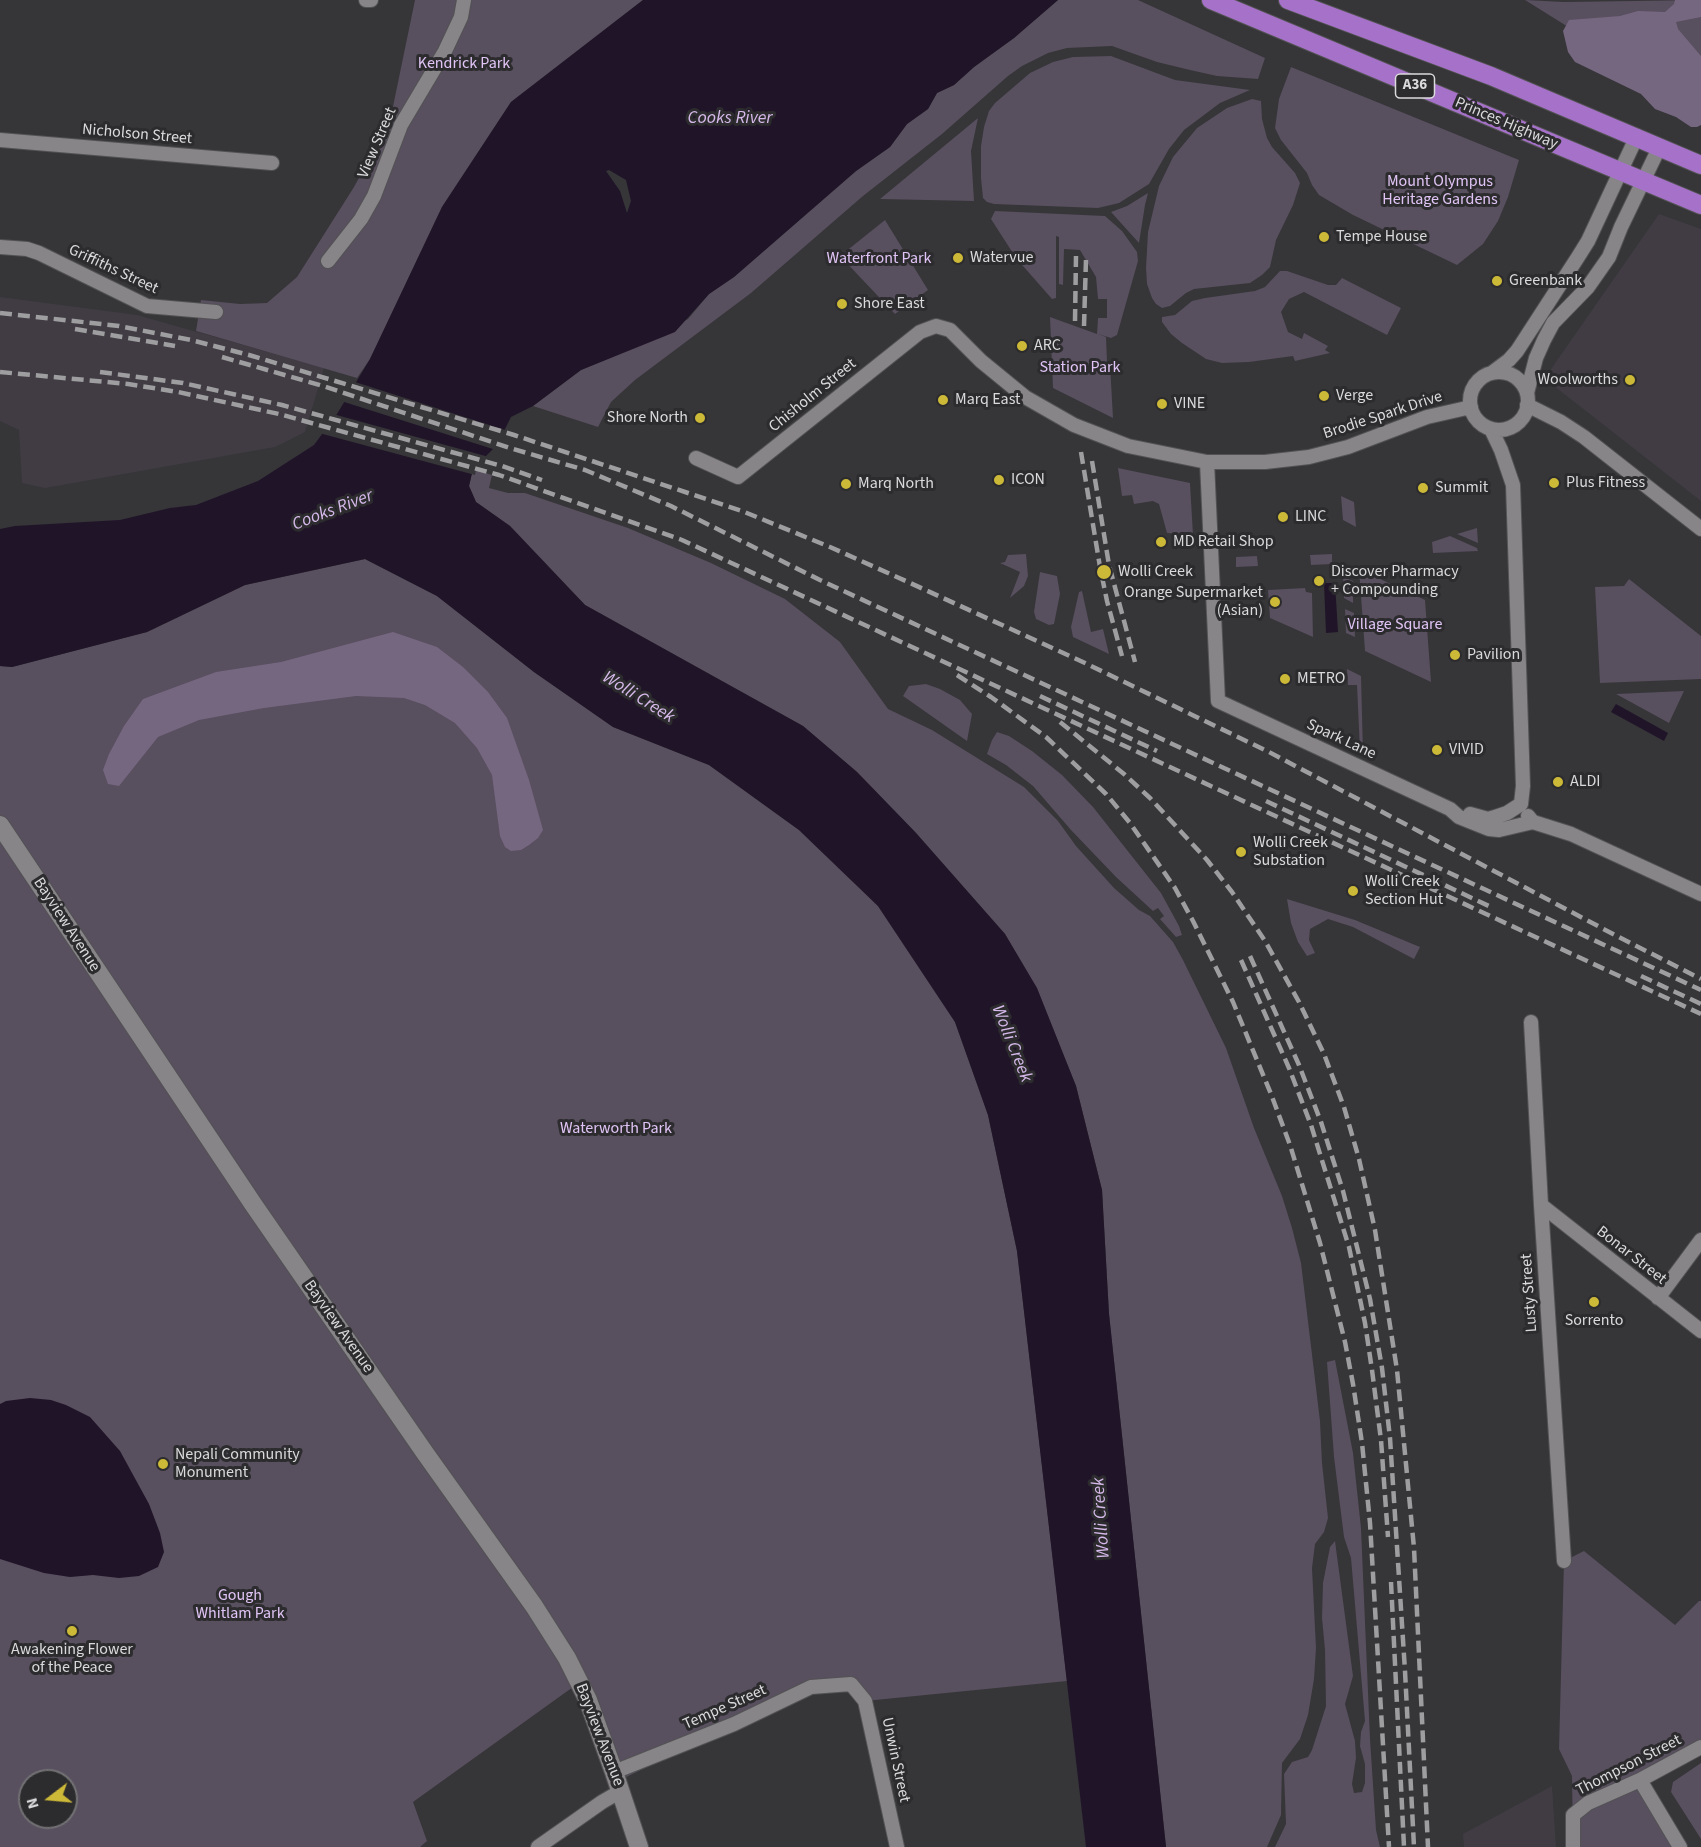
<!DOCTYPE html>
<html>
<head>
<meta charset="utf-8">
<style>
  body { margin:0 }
  #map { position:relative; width:1701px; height:1847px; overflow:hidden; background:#363538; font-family:"Source Sans 3",sans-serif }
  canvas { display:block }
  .north { position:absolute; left:18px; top:1769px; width:60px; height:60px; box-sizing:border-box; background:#2c2b2d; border:2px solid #727173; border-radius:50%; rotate:254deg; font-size:16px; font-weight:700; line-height:24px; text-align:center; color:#dad9db }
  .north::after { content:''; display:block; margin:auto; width:21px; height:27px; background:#cdb938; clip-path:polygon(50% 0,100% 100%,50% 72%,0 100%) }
</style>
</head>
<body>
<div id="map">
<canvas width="1701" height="1847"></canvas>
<div class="north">N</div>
</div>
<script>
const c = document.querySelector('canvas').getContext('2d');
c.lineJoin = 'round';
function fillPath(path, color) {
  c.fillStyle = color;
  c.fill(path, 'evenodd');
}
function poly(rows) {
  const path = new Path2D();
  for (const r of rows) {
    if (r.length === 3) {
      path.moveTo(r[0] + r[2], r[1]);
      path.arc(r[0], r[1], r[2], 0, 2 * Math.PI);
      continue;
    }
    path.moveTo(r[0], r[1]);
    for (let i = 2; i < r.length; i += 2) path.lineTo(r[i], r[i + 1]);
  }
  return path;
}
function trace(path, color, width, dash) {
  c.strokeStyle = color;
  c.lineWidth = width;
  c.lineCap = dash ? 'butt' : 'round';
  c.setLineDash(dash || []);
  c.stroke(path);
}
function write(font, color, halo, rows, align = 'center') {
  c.font = font + ' "Source Sans 3",sans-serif';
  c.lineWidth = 6;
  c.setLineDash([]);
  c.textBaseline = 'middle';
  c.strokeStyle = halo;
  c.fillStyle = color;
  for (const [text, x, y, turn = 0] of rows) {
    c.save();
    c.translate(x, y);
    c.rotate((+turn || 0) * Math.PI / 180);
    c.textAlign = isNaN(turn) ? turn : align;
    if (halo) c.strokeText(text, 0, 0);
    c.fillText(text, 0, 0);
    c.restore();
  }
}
fillPath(poly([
  [1659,214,1701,229,1701,501,1554,386,1551,369],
  [0,297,137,315,324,368,305,432,275,447,45,488,22,483,19,430,0,421],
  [1552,1786,1556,1847,1464,1847,1463,1834]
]), '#413c44');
fillPath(poly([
  [415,0,643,0,511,102,442,207,370,359,357,378,196,331,201,300,240,304,267,303,297,277,354,187,390,121],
  [1058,0,1138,0,1265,58,1258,79,1217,76,1190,70,1157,62,1112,46,1067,48,1048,53,1022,66,1008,76,942,134,863,196,751,293,635,380,611,402,598,427,533,406,581,370,614,356,688,319,709,294,734,277,856,171,890,147,907,124,928,109,937,93,954,85,974,67,1014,38],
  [1525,0,1564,2,1701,0,1701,110],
  [1111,56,1175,80,1250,90,1220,103,1184,130,1169,149,1149,184,1119,203,1098,208,994,204,987,202,983,198,981,178,981,146,984,127,989,111,995,103,1030,73,1053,62,1073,57],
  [1291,67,1519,160,1508,197,1498,221,1483,244,1457,265,1353,215,1319,195,1312,185,1307,173,1281,140,1275,128,1279,99],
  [1252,99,1261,101,1262,119,1267,138,1272,147,1295,173,1300,183,1293,205,1276,240,1270,267,1262,275,1250,283,1194,289,1186,293,1170,306,1162,308,1156,304,1152,298,1147,284,1146,268,1148,232,1159,186,1173,157,1197,128,1227,108],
  [978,118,971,151,974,201,880,199],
  [1148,193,1145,205,1139,243,1111,212,1127,206],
  [995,211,1105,216,1122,231,1137,252,1138,261,1117,335,1111,338,1098,334,1106,337,1107,362,1110,364,1113,418,1053,388,1050,317,1097,334,1098,318,1107,318,1107,299,1098,299,1096,277,1080,250,1064,249,1063,285,1059,284,1059,237,1056,236,1056,298,1052,299,1016,258,991,219],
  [885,220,928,290,895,314,840,256],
  [1280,271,1287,271,1328,285,1336,285,1342,278,1401,308,1387,335,1304,292,1289,299,1281,312,1288,332,1302,339,1304,333,1328,346,1325,350,1330,353,1295,361,1293,356,1249,362,1222,363,1206,359,1182,343,1171,334,1162,322,1162,317,1175,315,1192,301,1205,298,1255,291,1265,287],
  [1118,468,1190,483,1193,535,1167,533,1159,504,1153,501,1134,504,1132,495,1122,496],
  [473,469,492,475,489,488,508,493,525,493,628,528,711,563,785,599,840,642,888,709,932,730,1024,787,1058,821,1076,846,1114,888,1139,910,1150,916,1173,942,1183,960,1226,1048,1254,1128,1282,1196,1292,1228,1301,1263,1320,1421,1322,1463,1328,1518,1324,1532,1315,1544,1312,1568,1316,1648,1314,1679,1308,1715,1300,1739,1282,1763,1281,1815,1267,1847,1166,1847,1109,1314,1102,1190,1076,1086,1037,989,1005,934,916,833,857,772,803,726,585,605,510,526,476,502,469,486],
  [1341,496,1354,502,1356,527,1343,520],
  [1477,528,1478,543,1457,534],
  [1450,536,1477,548,1478,551,1433,553,1432,542],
  [1026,554,1028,576,1024,586,1010,598,1020,572,1000,563,1005,562,1008,555],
  [1332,554,1332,564,1311,565,1310,555],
  [1257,556,1258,566,1236,567,1236,557],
  [365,559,437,596,534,672,613,727,709,765,799,830,878,906,955,1022,988,1115,1017,1251,1067,1681,865,1701,851,1684,811,1687,618,1781,580,1682,413,1802,427,1841,420,1847,0,1847,0,666,12,667,147,632,245,585],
  [30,1781,66,1781,66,1817,30,1817],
  [1359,569,1425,600,1431,682,1365,651],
  [1040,572,1057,576,1060,594,1054,624,1049,625,1036,619,1034,612],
  [1343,577,1353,581,1353,603,1344,598],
  [1629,579,1701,636,1701,679,1600,683,1595,587,1624,586],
  [1305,588,1306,592,1312,593,1313,637,1270,618,1268,590],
  [1082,591,1091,632,1103,629,1109,654,1073,637,1071,627,1079,592],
  [1345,609,1354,613,1355,637,1346,633],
  [1347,669,1361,676,1363,753,1360,751,1357,685,1348,685],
  [926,684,940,689,960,700,972,714,967,741,903,696,909,686],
  [1684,691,1669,723,1616,694],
  [997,732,1009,736,1032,751,1062,775,1093,807,1161,893,1179,926,1182,935,1176,937,1160,919,1164,916,1158,908,1153,911,1116,877,1071,830,1033,786,1006,765,987,754,992,740],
  [1287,899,1355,920,1420,947,1414,959,1353,927,1328,919,1310,929,1309,940,1315,953,1307,956,1298,942,1291,923],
  [1335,1360,1353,1453,1361,1528,1370,1739,1376,1830,1380,1847,1275,1847,1286,1824,1284,1774,1292,1762,1308,1757,1312,1750,1326,1706,1325,1650,1322,1618,1323,1583,1330,1547,1335,1541,1353,1676,1345,1704,1355,1741,1356,1758,1352,1784,1354,1793,1362,1792,1365,1783,1365,1764,1360,1746,1361,1732,1365,1721,1351,1558,1344,1537,1334,1457,1327,1362],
  [1584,1551,1675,1625,1699,1601,1701,1601,1701,1747,1640,1780,1680,1847,1573,1847,1572,1776,1559,1749,1564,1561],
  [1701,1763,1701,1839,1671,1792,1673,1782]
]), '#584f5f');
fillPath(poly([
  [1675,0,1701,0,1701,17,1676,22,1678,29,1701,56,1701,125,1697,127,1691,127,1676,117,1655,109,1641,94,1575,62,1568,52,1563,31,1569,20,1620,16,1638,11,1665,12,1674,4],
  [393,632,437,647,463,667,488,692,507,718,529,780,543,830,538,838,529,845,521,850,511,851,505,847,500,836,492,775,477,748,455,723,425,705,404,698,356,696,264,708,199,720,158,737,119,786,108,784,103,770,109,754,124,726,143,699,216,672,281,662]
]), '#766781');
fillPath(poly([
  [643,0,1058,0,1014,38,974,67,954,85,937,93,928,109,907,124,890,147,856,171,734,277,709,294,675,332,581,370,533,406,511,417,497,445,473,469,469,486,476,502,510,526,585,605,803,726,857,772,916,833,1005,934,1037,988,1076,1086,1102,1190,1109,1314,1166,1847,1086,1847,1017,1251,988,1115,955,1022,878,906,799,830,709,765,613,727,534,672,437,596,365,559,245,585,147,632,12,667,0,666,0,529,15,526,120,520,170,508,196,505,258,481,314,445,337,414,370,359,442,207,511,102],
  [609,170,626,180,631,201,627,213,620,191,606,171],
  [1324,583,1335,583,1338,632,1326,633],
  [1616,704,1668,733,1664,741,1611,712],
  [30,1398,51,1400,66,1405,90,1417,120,1451,149,1504,160,1533,164,1552,158,1567,139,1576,119,1578,93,1575,70,1577,44,1573,0,1559,0,1404,6,1401]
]), '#201429');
fillPath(poly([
  [352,381,508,431,496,450,341,401],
  [333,414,489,457,476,470,475,475,319,433]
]), '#363538');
const minor = poly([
  [366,0,371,0],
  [0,140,272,163],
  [0,247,27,249,39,253,147,306,216,312],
  [328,261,361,219,374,196,401,125,445,51,461,17,464,0],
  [1493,372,1509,360,1517,351,1578,257,1588,241,1637,136],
  [1499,401,29],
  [1527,393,1536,358,1544,340,1553,323,1588,287,1609,257,1621,227,1660,146],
  [1527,405,1561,422,1584,437,1701,529],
  [1491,429,1501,450,1513,485,1523,786,1521,804],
  [696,458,738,477,920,332,936,326,950,330,981,361,1025,397,1074,425,1128,446,1207,462,1265,462,1309,457,1348,447,1427,417,1471,407],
  [1207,462,1218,701,1450,809,1459,817,1489,829,1499,830,1533,822],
  [1470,814,1488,819,1495,817,1507,813,1521,804],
  [1528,816,1533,822,1571,834,1701,894],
  [1531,1022,1541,1205,1564,1561],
  [1541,1205,1701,1331],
  [1658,1298,1701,1240],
  [614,1772,734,1724,811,1687,851,1684,865,1701,897,1847],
  [1640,1780,1680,1847],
  [538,1847,602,1802,621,1791],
  [1573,1847,1573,1815,1588,1803,1640,1780,1701,1747]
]);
const secondary = poly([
  [0,825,253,1204,425,1453,534,1606,567,1658,588,1700,614,1772,639,1847]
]);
const trunk = poly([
  [1211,0,1701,205],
  [1288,0,1491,76,1701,165]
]);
trace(minor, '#535254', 16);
trace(secondary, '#535254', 20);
trace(trunk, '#535254', 20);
trace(minor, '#878588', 14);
trace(secondary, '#878588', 18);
trace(trunk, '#a672c9', 18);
trace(poly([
  [0,313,119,326,191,340,249,355,514,435,742,511,830,547,908,582,1085,663,1269,752,1613,934,1701,979],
  [1075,321,1076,256],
  [1084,326,1086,259],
  [75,329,175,346],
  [222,357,323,386,510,448,585,470,671,506,820,580,1701,990],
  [0,372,128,384,178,392,279,414,499,475,682,540,1701,1014],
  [100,372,183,383,282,405,502,466,542,480],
  [1081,452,1100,567,1107,601,1122,656],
  [1092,461,1109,565,1135,662],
  [957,675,991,697,1046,737,1106,794,1130,823,1175,888,1193,921,1233,1002,1271,1094,1290,1145,1320,1243,1345,1342,1353,1384,1362,1443,1370,1523,1389,1847],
  [1040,696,1157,751],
  [1060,722,1124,774,1150,798,1207,860,1232,892,1265,941,1299,1002,1324,1054,1344,1107,1359,1159,1375,1230,1397,1370,1414,1548,1428,1847],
  [1266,801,1491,907],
  [1250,956,1299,1065,1321,1122,1343,1191,1370,1299,1382,1368,1390,1438,1405,1671,1414,1847],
  [1241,960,1289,1068,1311,1125,1349,1247,1365,1323,1372,1370,1381,1440,1388,1537],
  [1641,976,1701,1004],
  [1391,1582,1404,1847]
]), '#9e9d9f', 4.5, [12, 6]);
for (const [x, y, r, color] of [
  [1324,237,6,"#cdb938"],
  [958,258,6,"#cdb938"],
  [1497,281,6,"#cdb938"],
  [842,304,6,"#cdb938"],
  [1022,346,6,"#cdb938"],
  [1630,380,6,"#cdb938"],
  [1324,396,6,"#cdb938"],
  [943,400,6,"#cdb938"],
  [1162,404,6,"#cdb938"],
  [700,418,6,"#cdb938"],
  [999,480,6,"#cdb938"],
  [1554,483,6,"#cdb938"],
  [846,484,6,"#cdb938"],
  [1423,488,6,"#cdb938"],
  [1283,517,6,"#cdb938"],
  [1161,542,6,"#cdb938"],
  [1104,572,8,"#cdb938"],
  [1319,581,6,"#cdb938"],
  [1275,602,6,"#cdb938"],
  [1455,655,6,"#cdb938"],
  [1285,679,6,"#cdb938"],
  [1437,750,6,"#cdb938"],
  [1558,782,6,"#cdb938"],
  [1241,852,6,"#cdb938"],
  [1353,891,6,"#cdb938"],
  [1594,1302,6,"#cdb938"],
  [163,1464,6,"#cdb938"],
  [72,1631,6,"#cdb938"]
]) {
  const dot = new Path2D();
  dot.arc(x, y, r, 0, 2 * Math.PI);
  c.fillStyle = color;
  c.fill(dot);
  trace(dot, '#2c2b2d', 2);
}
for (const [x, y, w] of [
  [1415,86,39]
]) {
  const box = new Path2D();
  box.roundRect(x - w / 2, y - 12, w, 24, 4.5);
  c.fillStyle = '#2c2b2d';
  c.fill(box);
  trace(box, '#dad9db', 1.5);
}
write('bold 15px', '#dad9db', null, [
  ["A36",1415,86]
]);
write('16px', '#e0c4f5', '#2c2b2d', [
  ["Kendrick Park",464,64],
  ["Mount Olympus",1440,182],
  ["Heritage Gardens",1440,200],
  ["Waterfront Park",879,259],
  ["Station Park",1080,368],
  ["Village Square",1395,625],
  ["Waterworth Park",616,1129],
  ["Gough",240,1596],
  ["Whitlam Park",240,1614]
]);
write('16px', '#dad9db', '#2c2b2d', [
  ["Princes Highway",1506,124,23],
  ["Nicholson Street",137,135,5],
  ["View Street",378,143,-67],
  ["Griffiths Street",113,270,25],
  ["Chisholm Street",813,396,-39],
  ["Brodie Spark Drive",1383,416,-18],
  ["Spark Lane",1341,740,25],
  ["Bayview Avenue",66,925,57],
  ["Bonar Street",1631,1256,38],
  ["Lusty Street",1530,1293,-94],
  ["Bayview Avenue",338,1327,55],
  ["Tempe Street",725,1708,-24],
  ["Bayview Avenue",599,1735,69],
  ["Unwin Street",895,1760,78],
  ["Thompson Street",1629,1766,-27]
]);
write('16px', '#dad9db', '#2c2b2d', [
  ["Tempe House",1336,237],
  ["Watervue",970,258],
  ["Greenbank",1509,281],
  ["Shore East",854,304],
  ["ARC",1034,346],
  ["Woolworths",1618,380,"right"],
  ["Verge",1336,396],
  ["Marq East",955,400],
  ["VINE",1174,404],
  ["Shore North",688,418,"right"],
  ["ICON",1011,480],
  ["Plus Fitness",1566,483],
  ["Marq North",858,484],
  ["Summit",1435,488],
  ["LINC",1295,517],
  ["MD Retail Shop",1173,542],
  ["Wolli Creek",1118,572],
  ["Discover Pharmacy",1331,572],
  ["+ Compounding",1331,590],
  ["Orange Supermarket",1263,593,"right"],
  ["(Asian)",1263,611,"right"],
  ["Pavilion",1467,655],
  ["METRO",1297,679],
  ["VIVID",1449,750],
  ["ALDI",1570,782],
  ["Wolli Creek",1253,843],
  ["Substation",1253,861],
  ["Wolli Creek",1365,882],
  ["Section Hut",1365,900],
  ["Sorrento",1594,1321,"center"],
  ["Nepali Community",175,1455],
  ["Monument",175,1473],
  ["Awakening Flower",72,1650,"center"],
  ["of the Peace",72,1668,"center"]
], 'left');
write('italic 18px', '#d5b9ea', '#2c2b2d', [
  ["Cooks River",730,119],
  ["Cooks River",333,511,-21],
  ["Wolli Creek",638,698,32],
  ["Wolli Creek",1011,1044,68],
  ["Wolli Creek",1102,1518,-94]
]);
</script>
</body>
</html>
